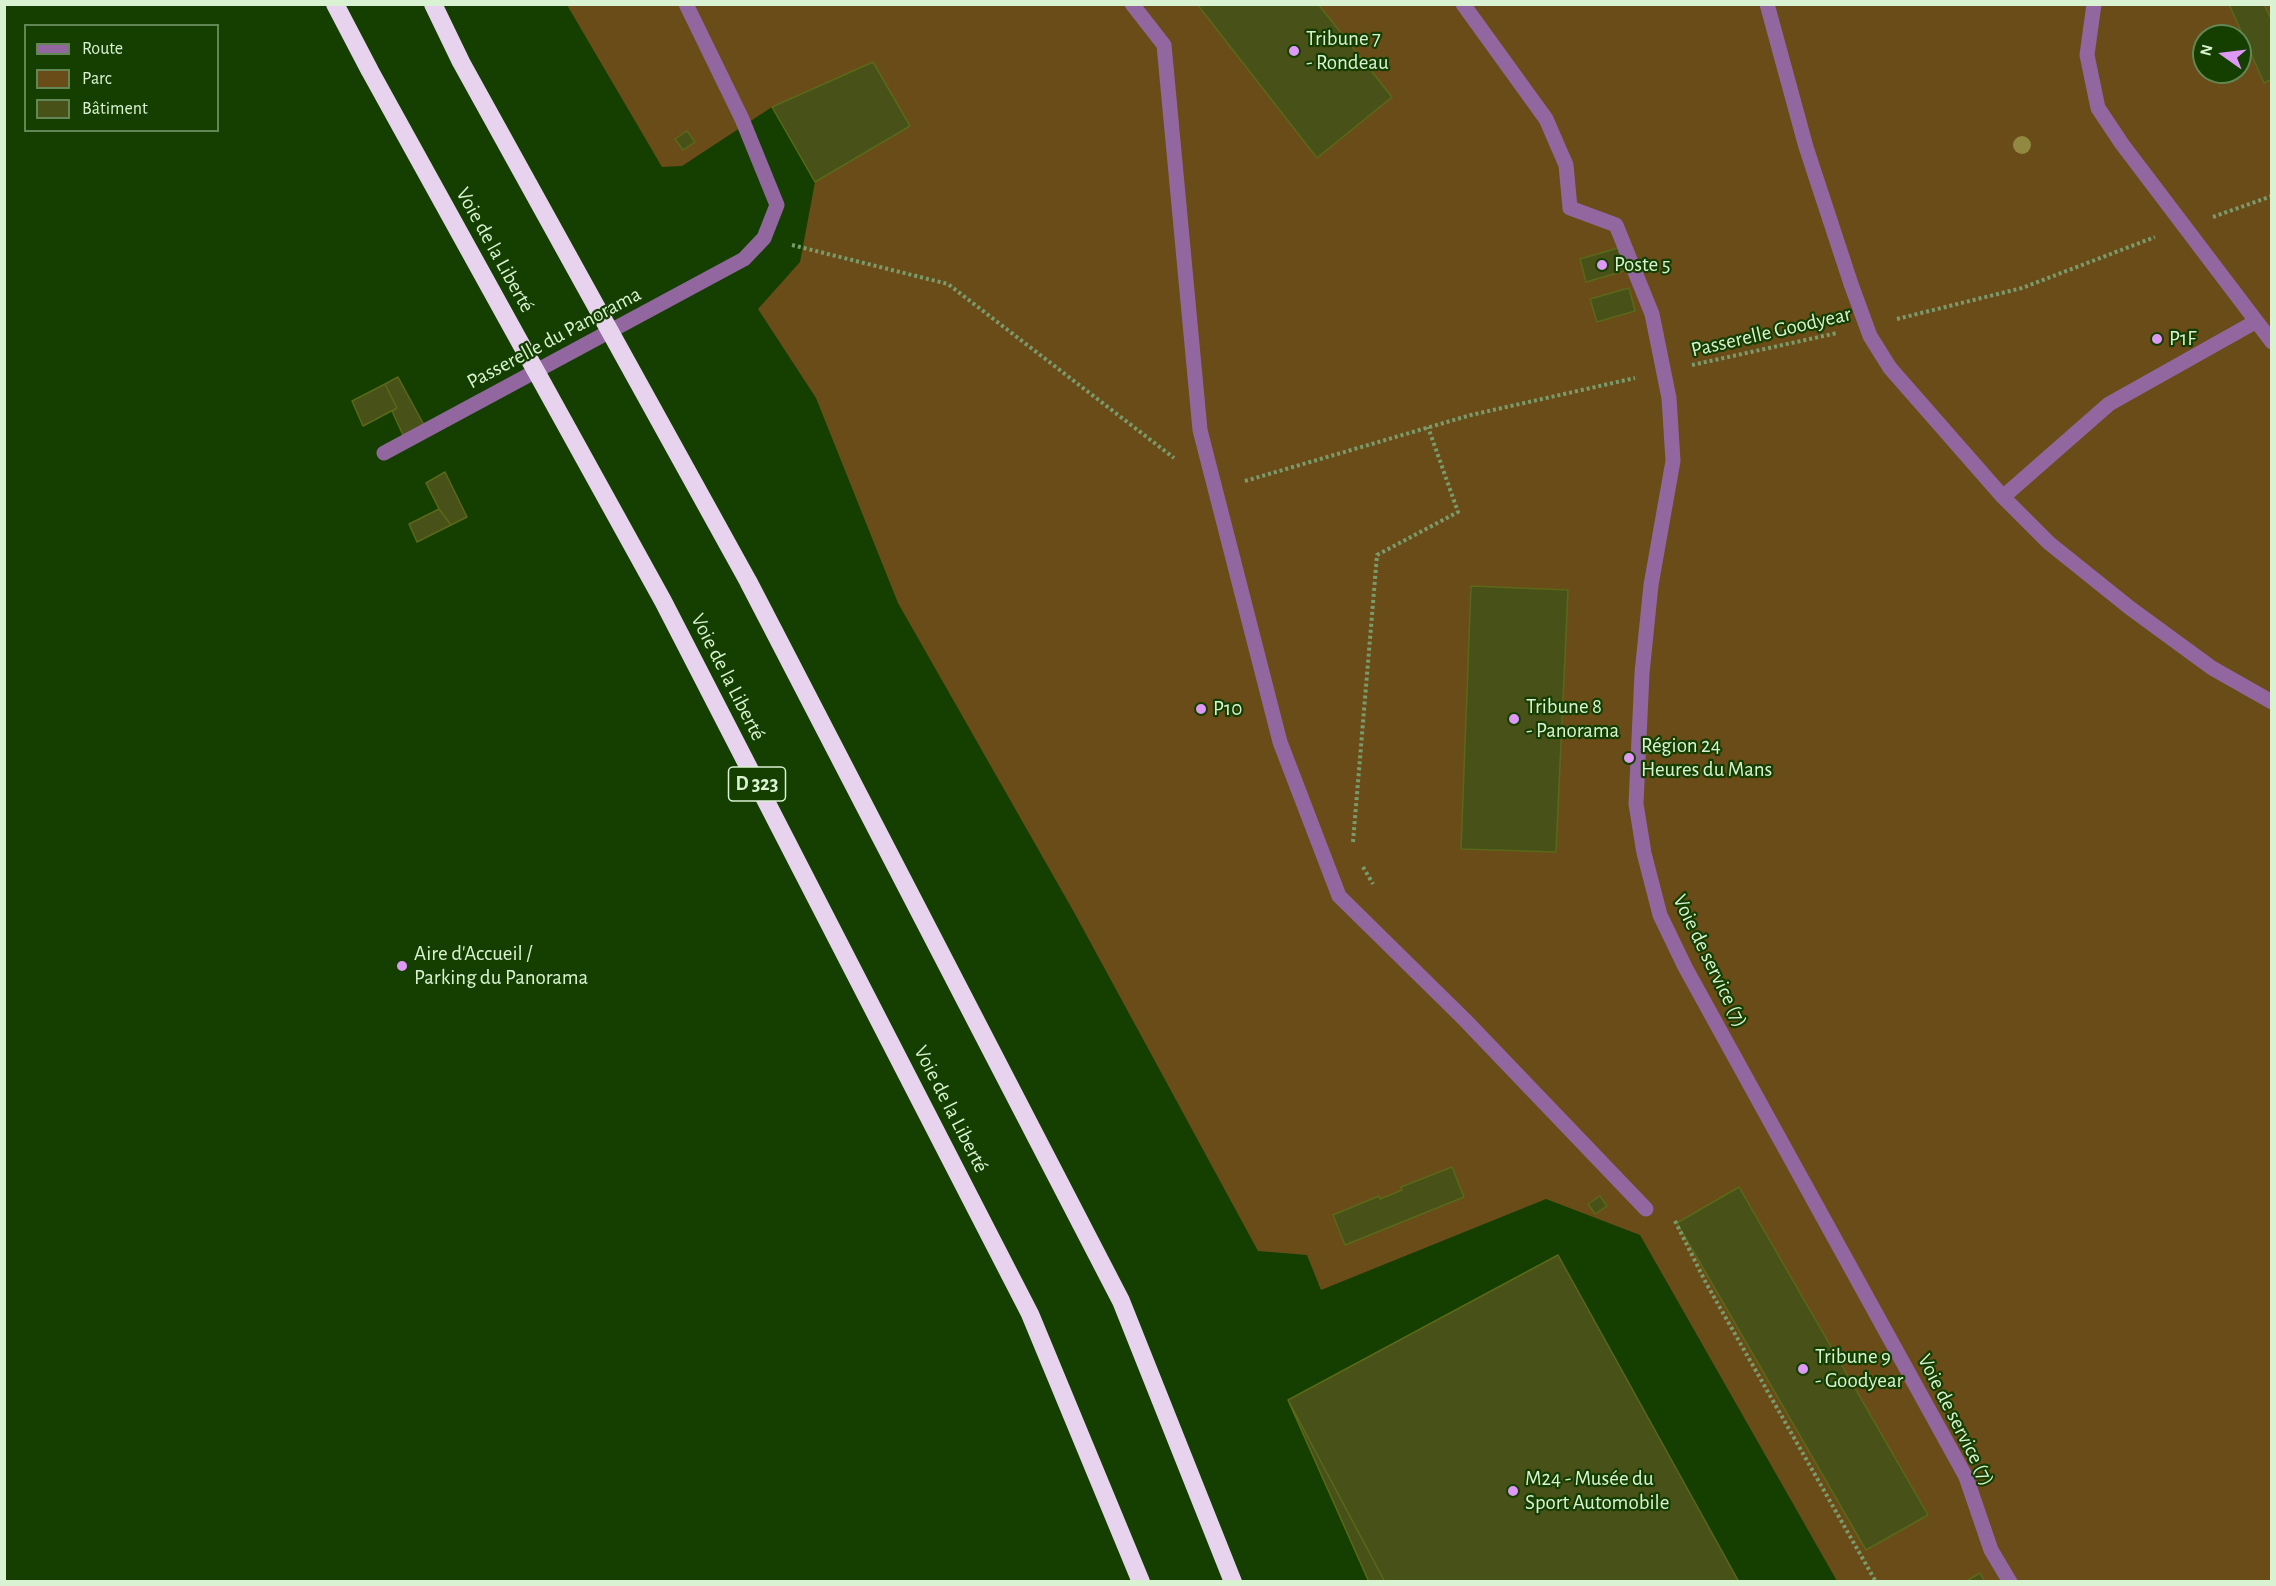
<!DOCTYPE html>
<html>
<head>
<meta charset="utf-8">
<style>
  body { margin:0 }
  #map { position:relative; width:2276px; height:1586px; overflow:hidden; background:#143f00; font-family:"Alegreya Sans",sans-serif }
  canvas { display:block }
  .frame { position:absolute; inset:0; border:6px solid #d9f2d1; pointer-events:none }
  .legend { position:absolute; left:24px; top:24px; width:195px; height:108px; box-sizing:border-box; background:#143f00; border:2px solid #638754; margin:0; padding:8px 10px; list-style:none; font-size:18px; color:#d9f2d1 }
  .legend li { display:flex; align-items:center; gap:12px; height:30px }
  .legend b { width:30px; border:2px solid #638754 }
  .north { position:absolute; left:2192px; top:24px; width:60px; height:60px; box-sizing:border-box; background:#143f00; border:2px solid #638754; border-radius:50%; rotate:284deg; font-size:16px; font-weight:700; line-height:24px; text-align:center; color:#d9f2d1 }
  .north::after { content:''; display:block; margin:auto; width:21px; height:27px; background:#dd99f3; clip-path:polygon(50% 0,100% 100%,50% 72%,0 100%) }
</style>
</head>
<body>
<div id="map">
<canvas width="2276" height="1586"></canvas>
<div class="frame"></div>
<ul class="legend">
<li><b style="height:8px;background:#9267a0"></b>Route</li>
<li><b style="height:16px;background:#694c18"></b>Parc</li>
<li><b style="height:16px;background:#485117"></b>Bâtiment</li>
</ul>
<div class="north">N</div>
</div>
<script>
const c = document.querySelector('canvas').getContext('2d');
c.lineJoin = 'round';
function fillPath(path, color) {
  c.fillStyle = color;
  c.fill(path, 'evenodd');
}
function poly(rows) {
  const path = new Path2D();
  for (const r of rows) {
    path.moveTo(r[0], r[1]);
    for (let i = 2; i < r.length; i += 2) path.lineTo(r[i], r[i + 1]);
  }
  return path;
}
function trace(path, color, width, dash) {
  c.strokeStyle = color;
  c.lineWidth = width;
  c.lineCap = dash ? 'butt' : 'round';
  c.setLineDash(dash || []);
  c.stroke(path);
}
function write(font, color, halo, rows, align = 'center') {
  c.font = font + ' "Alegreya Sans",sans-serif';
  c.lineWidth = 4.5;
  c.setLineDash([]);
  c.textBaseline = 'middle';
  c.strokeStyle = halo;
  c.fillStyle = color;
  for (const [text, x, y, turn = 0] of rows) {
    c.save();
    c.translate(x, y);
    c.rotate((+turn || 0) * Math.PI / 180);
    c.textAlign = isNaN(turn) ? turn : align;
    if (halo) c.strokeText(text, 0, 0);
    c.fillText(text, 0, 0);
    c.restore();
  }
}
fillPath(poly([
  [567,5,2271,5,2271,1581,1837,1581,1640,1235,1546,1199,1321,1290,1307,1255,1258,1251,1075,914,898,603,816,398,758,309,800,262,815,182,772,107,682,166,662,167],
  [2204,36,2240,36,2240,72,2204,72]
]), '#694c18');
const building = poly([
  [1197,4,1318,4,1392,97,1317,158,1197,4],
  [2229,4,2264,4,2272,21,2272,79,2264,83,2229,4],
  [873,62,910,126,815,182,772,107,873,62],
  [687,131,695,142,683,150,675,139,687,131],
  [1618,248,1624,271,1586,282,1580,259,1618,248],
  [1629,288,1635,311,1597,322,1590,299,1629,288],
  [398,377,424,425,403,435,392,411,397,408,385,384,398,377],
  [385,384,397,408,363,426,352,401,385,384],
  [445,472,467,517,451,525,439,509,426,483,445,472],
  [439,509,451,525,417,542,409,524,439,509],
  [1471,586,1568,590,1556,852,1461,849,1471,586],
  [1452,1167,1464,1197,1345,1245,1333,1215,1379,1196,1380,1199,1402,1190,1401,1187,1452,1167],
  [1739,1187,1928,1515,1866,1550,1677,1223,1739,1187],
  [1600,1196,1607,1206,1595,1214,1588,1204,1600,1196],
  [1558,1255,1739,1582,1385,1582,1288,1400,1558,1255],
  [1288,1400,1385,1582,1369,1582,1288,1400],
  [1980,1573,1985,1582,1965,1582,1980,1573]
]);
fillPath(building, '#485117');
trace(building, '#5c6819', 1.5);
trace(poly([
  [2213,217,2272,196],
  [792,245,948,284,1174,458],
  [1897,319,2022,288,2155,237],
  [1692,365,1837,333],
  [1245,481,1471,415,1635,378],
  [1353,842,1377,555,1458,512,1428,427],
  [1363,867,1373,884],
  [1675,1221,1706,1283,1876,1582]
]), '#7a9c6c', 4, [3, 3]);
trace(poly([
  [1132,4,1164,45,1200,430,1280,742,1339,896,1465,1020,1646,1209],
  [1463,4,1546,119,1566,165,1570,208,1616,225,1652,314,1669,398,1673,461,1651,585,1642,673,1636,804,1644,853,1660,915,1685,967,1966,1477,1991,1550,2010,1582],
  [1767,4,1806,147,1851,284,1870,336,1890,368,2003,497,2049,543,2130,608,2212,668,2272,702],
  [2094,4,2087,55,2098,108,2122,144,2272,342],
  [384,453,744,259,764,238,777,205,742,119,686,4],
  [2003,497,2109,404,2255,322]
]), '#9267a0', 15);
trace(poly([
  [335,4,370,71,663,601,1030,1314,1141,1582],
  [433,4,461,62,748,581,1121,1301,1233,1582]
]), '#e8d3ee', 18);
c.fillStyle = '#918941';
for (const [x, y] of [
  [2022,145]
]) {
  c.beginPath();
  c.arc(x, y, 9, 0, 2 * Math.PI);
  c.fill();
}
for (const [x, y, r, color] of [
  [1294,51,6,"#dd99f3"],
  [1602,265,6,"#dd99f3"],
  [2157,339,6,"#dd99f3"],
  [1201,709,6,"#dd99f3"],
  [1514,719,6,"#dd99f3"],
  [1629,758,6,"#dd99f3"],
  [402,966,6,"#dd99f3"],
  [1803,1369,6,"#dd99f3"],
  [1513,1491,6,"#dd99f3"]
]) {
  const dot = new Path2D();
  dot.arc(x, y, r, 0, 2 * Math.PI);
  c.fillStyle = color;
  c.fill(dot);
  trace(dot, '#143f00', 2);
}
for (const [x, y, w] of [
  [757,784,57]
]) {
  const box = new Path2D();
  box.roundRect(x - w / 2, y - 17, w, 34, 4.5);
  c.fillStyle = '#143f00';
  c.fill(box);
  trace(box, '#d9f2d1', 1.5);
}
write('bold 20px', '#d9f2d1', null, [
  ["D 323",757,784]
]);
write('21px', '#d9f2d1', '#143f00', [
  ["Tribune 7",1306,39],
  ["- Rondeau",1306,63],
  ["Poste 5",1614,265],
  ["P1F",2169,339],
  ["Tribune 8",1526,707],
  ["- Panorama",1526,731],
  ["P10",1213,709],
  ["Région 24",1641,746],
  ["Heures du Mans",1641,770],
  ["Aire d'Accueil /",414,954],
  ["Parking du Panorama",414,978],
  ["Tribune 9",1815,1357],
  ["- Goodyear",1815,1381],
  ["M24 - Musée du",1525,1479],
  ["Sport Automobile",1525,1503]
], 'left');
write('21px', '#d9f2d1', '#143f00', [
  ["Voie de la Liberté",495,250,61],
  ["Passerelle Goodyear",1771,332,-13],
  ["Passerelle du Panorama",554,338,-28],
  ["Voie de la Liberté",728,677,63],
  ["Voie de service (7)",1710,961,64],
  ["Voie de la Liberté",951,1109,63],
  ["Voie de service (7)",1956,1420,63]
]);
</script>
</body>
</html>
